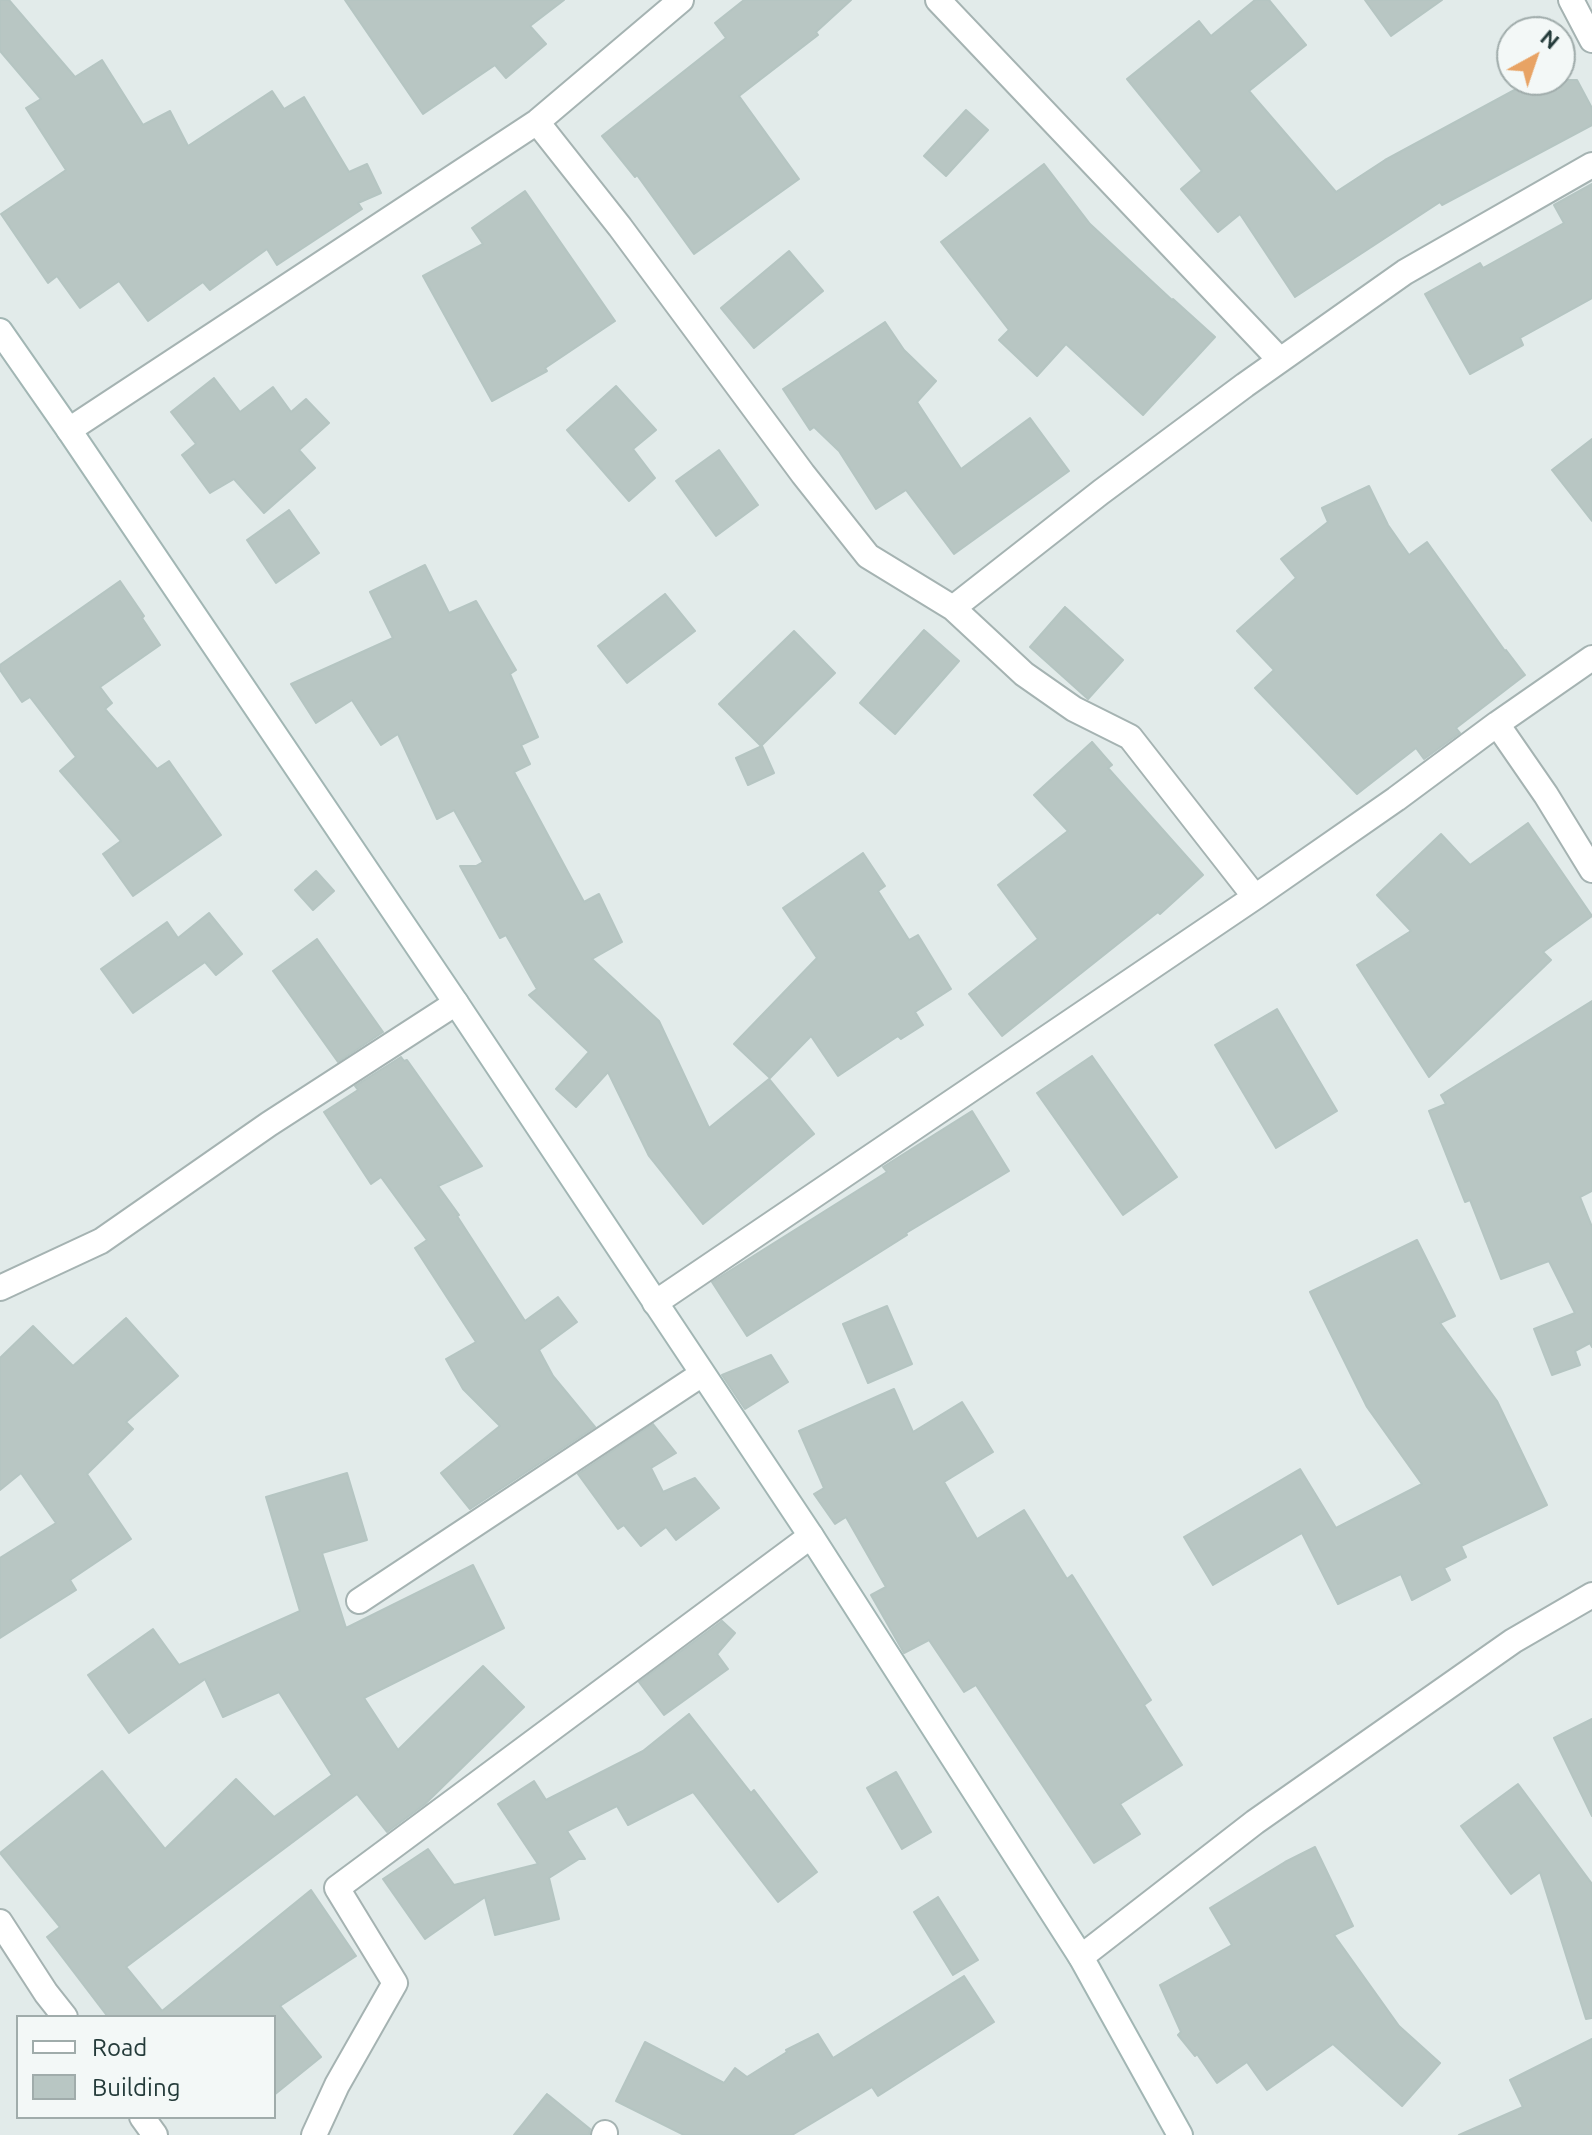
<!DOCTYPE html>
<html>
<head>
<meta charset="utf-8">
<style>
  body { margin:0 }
  #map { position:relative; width:1592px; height:2135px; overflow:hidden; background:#e2ebea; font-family:Ubuntu,sans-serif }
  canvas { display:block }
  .legend { position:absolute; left:16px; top:2015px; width:260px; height:104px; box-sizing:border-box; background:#f3f8f7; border:2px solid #a0acab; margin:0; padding:10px 14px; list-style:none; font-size:24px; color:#243b3a }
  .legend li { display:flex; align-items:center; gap:16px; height:40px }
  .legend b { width:40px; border:2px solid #a0acab }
  .north { position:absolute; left:1496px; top:16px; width:80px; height:80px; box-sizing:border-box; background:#f3f8f7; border:2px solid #a0acab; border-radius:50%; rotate:40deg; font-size:22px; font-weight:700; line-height:32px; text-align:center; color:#243b3a }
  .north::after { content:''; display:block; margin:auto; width:28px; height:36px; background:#e8a364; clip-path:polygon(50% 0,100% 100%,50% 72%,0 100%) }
</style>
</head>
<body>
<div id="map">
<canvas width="1592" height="2135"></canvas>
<ul class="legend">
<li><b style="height:10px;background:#fff"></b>Road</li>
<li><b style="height:22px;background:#b8c6c3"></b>Building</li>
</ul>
<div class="north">N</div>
</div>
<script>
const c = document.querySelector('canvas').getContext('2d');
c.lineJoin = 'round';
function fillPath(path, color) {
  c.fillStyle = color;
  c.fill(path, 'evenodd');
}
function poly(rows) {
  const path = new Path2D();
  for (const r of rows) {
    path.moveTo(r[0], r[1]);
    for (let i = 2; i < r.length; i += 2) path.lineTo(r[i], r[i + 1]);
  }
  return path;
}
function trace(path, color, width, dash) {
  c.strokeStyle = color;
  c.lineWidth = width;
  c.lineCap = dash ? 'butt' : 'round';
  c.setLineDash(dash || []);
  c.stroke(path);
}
const building = poly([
  [0,0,9,0,75,77,102,60,143,125,170,111,188,146,272,91,284,109,304,97,349,172,367,164,381,193,358,203,362,209,277,265,267,249,210,290,203,282,148,321,119,281,80,308,57,276,48,283,1,214,66,170,26,108,41,99,0,51,0,0],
  [345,0,564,0,530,26,546,44,506,78,495,65,423,114,345,0],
  [744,0,851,0,816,32,818,35,739,96,799,179,694,254,637,175,635,177,602,136,726,38,715,23,744,0],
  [1255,0,1269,0,1306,45,1249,91,1336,192,1385,160,1533,80,1577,80,1592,108,1592,125,1442,205,1440,202,1295,297,1240,214,1218,232,1181,189,1202,171,1127,79,1199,21,1211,36,1255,0],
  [1365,0,1442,0,1391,36,1365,0],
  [966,110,988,130,946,176,924,156,966,110],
  [1044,164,1090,224,1172,300,1173,299,1215,337,1143,415,1066,344,1037,376,999,340,1009,330,941,242,1044,164],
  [1592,184,1592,298,1520,338,1523,345,1470,374,1425,294,1480,263,1483,268,1564,223,1554,205,1592,184],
  [525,191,615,321,545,368,547,371,492,401,423,276,483,244,472,228,525,191],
  [789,251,823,291,754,348,721,308,789,251],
  [885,322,904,350,936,381,917,402,961,469,1030,418,1069,471,954,554,906,490,876,509,839,451,814,427,810,430,783,389,885,322],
  [214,378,240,412,273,387,291,412,306,399,329,423,299,450,315,468,264,513,234,479,210,493,182,455,196,444,171,412,214,378],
  [616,386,656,430,633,449,655,478,629,501,567,430,616,386],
  [1592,439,1592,521,1552,470,1592,439],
  [719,450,758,505,716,536,676,481,719,450],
  [1369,486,1388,525,1409,555,1427,542,1505,651,1506,650,1525,675,1456,728,1460,733,1424,759,1416,748,1357,794,1255,688,1274,670,1237,631,1296,578,1281,559,1328,522,1322,508,1369,486],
  [289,510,319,553,276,583,247,540,289,510],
  [425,565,449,613,476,601,516,670,510,674,538,737,521,745,530,764,514,772,584,902,599,894,622,942,592,959,659,1021,709,1128,769,1079,814,1134,703,1224,649,1156,608,1072,576,1107,556,1089,589,1052,529,995,537,989,506,935,500,938,460,866,476,866,483,862,454,810,437,819,398,734,381,745,352,700,316,723,291,684,393,638,370,592,425,565],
  [120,581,144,616,142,618,160,645,100,687,112,703,105,709,157,769,169,761,221,835,133,896,103,854,121,841,60,771,76,757,30,697,22,702,0,670,0,665,120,581],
  [665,594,695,631,627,683,598,646,665,594],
  [1065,607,1123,660,1088,699,1030,647,1065,607],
  [924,630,959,661,895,734,860,703,924,630],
  [794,631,835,673,761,746,719,704,794,631],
  [1092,742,1112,765,1108,768,1203,875,1160,914,1158,912,1002,1036,969,994,1038,939,998,885,1068,831,1034,795,1092,742],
  [762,746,774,773,748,785,736,758,762,746],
  [1528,823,1592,916,1543,952,1551,960,1429,1077,1357,965,1411,931,1377,895,1441,834,1470,865,1528,823],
  [863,853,885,886,878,891,909,940,918,935,951,989,915,1012,923,1025,901,1039,898,1036,838,1076,811,1036,770,1078,734,1044,817,958,783,908,863,853],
  [316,871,334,891,313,910,295,890,316,871],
  [209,913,242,954,216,975,205,962,133,1013,101,969,167,922,178,938,209,913],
  [317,939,383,1032,338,1062,273,971,317,939],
  [1592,1001,1592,1191,1580,1197,1592,1227,1592,1347,1590,1343,1575,1351,1580,1365,1552,1375,1534,1329,1575,1313,1549,1261,1501,1279,1470,1200,1465,1202,1429,1111,1446,1104,1441,1095,1592,1001],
  [1277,1009,1337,1111,1276,1148,1215,1045,1277,1009],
  [1092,1056,1177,1177,1123,1215,1037,1093,1092,1056],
  [401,1057,404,1061,407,1060,482,1166,438,1186,459,1215,457,1216,525,1321,558,1297,577,1322,539,1350,553,1376,595,1427,470,1509,441,1473,500,1426,463,1389,446,1359,476,1342,415,1248,427,1240,381,1177,371,1184,324,1112,358,1090,355,1086,401,1057],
  [972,1111,1009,1171,906,1233,907,1235,747,1336,712,1282,887,1172,883,1167,972,1111],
  [1417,1240,1455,1316,1440,1323,1497,1401,1547,1505,1461,1546,1466,1557,1444,1568,1450,1580,1412,1600,1401,1574,1338,1604,1302,1533,1213,1585,1184,1537,1300,1469,1336,1528,1422,1484,1367,1407,1310,1292,1417,1240],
  [887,1306,912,1364,868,1383,843,1324,887,1306],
  [126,1318,178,1376,126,1422,133,1429,87,1474,131,1539,70,1580,76,1590,0,1638,0,1558,56,1523,21,1473,0,1490,0,1358,33,1326,73,1366,126,1318],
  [771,1355,788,1382,745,1409,722,1375,771,1355],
  [894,1389,913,1432,962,1402,993,1452,944,1482,977,1539,1024,1510,1067,1579,1072,1575,1151,1700,1144,1705,1182,1765,1120,1804,1140,1834,1094,1863,976,1685,964,1692,929,1640,904,1653,871,1595,886,1587,846,1517,835,1524,814,1494,824,1488,799,1431,894,1389],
  [653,1424,676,1453,651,1468,663,1492,695,1478,719,1508,676,1540,666,1527,641,1546,624,1525,618,1529,578,1474,653,1424],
  [347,1473,367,1540,322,1553,346,1628,473,1565,504,1628,364,1698,398,1750,483,1666,524,1707,425,1804,387,1832,357,1794,126,1967,162,2011,311,1890,356,1956,280,2006,321,2057,274,2095,274,2017,108,2017,47,1937,60,1927,0,1853,102,1771,165,1849,236,1779,274,1817,332,1775,279,1692,223,1717,205,1679,129,1733,88,1675,153,1629,179,1665,300,1611,266,1497,347,1473],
  [722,1621,735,1633,717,1654,728,1669,664,1715,639,1682,722,1621],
  [689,1714,751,1793,754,1790,817,1872,778,1902,693,1792,628,1825,617,1806,567,1831,585,1859,579,1859,549,1878,559,1919,495,1935,485,1897,425,1939,383,1879,428,1849,454,1885,538,1864,498,1804,534,1781,546,1800,643,1751,689,1714],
  [1592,1719,1592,1816,1554,1738,1592,1719],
  [896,1772,931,1832,902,1849,867,1788,896,1772],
  [1518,1784,1592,1884,1592,2018,1586,2019,1540,1872,1511,1894,1461,1826,1518,1784],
  [1315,1847,1353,1926,1334,1935,1399,2026,1440,2063,1402,2106,1333,2044,1267,2090,1247,2062,1217,2083,1197,2054,1195,2056,1178,2035,1181,2032,1160,1985,1232,1945,1210,1908,1285,1862,1315,1847],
  [938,1897,978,1960,953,1975,914,1912,938,1897],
  [964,1976,994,2022,878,2096,872,2087,792,2135,684,2135,616,2101,645,2042,724,2083,735,2068,747,2077,787,2052,786,2050,818,2034,833,2058,964,1976],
  [1592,2039,1592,2135,1459,2135,1523,2107,1510,2080,1592,2039],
  [547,2094,590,2129,589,2135,514,2135,547,2094]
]);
fillPath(building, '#b8c6c3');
trace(building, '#b5c5c2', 2);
const street = poly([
  [938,0,1280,360],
  [1571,0,1592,40],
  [537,122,620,227,803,474,868,556,953,608,1024,674,1074,709,1130,737,1255,897],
  [69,430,537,122,681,0],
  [953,608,1101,492,1245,385,1405,272,1592,165],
  [1497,724,1546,795,1592,870],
  [0,1288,101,1241,269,1124,456,1003],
  [655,1303,1255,897,1396,799,1497,724,1592,658],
  [359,1601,702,1374],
  [0,1922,46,1993,65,2017],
  [1081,1957,1255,1822,1513,1641,1592,1595],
  [142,2117,155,2135],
  [314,2135,337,2085,395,1983,337,1888,811,1536],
  [604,2135,605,2133]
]);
const secondary = poly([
  [0,331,69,430,456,1003,811,1536,1081,1957,1180,2135]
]);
trace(street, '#a5b3b2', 28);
trace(secondary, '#a2b6b4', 28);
trace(street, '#fff', 24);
trace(secondary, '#fff', 24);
</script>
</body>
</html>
